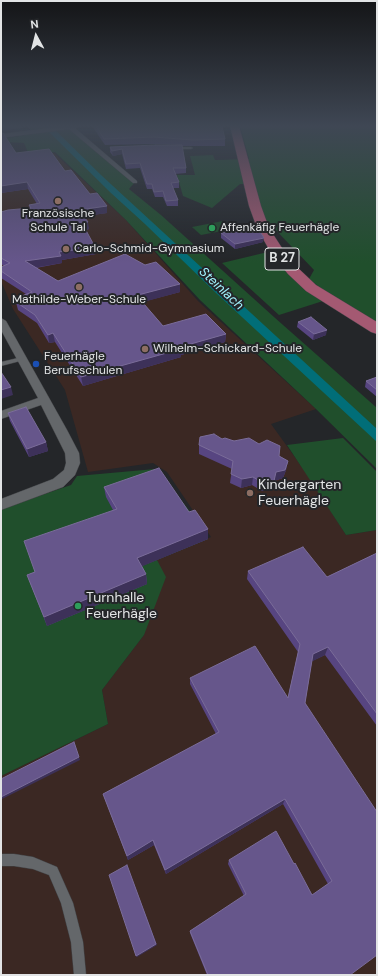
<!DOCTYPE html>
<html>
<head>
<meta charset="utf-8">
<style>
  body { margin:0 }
  #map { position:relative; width:378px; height:976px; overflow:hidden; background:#242629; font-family:"DM Sans",sans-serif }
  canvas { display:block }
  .frame { position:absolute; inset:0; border:2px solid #e2e4e5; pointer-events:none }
  .north { position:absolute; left:16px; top:16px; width:40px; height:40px; -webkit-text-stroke:3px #242629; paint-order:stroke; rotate:353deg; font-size:11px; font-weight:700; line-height:16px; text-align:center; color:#e2e4e5 }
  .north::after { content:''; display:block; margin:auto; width:14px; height:18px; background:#e2e4e5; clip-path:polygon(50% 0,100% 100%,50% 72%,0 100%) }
</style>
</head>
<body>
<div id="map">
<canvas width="378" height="976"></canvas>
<div class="frame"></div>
<div class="north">N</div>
</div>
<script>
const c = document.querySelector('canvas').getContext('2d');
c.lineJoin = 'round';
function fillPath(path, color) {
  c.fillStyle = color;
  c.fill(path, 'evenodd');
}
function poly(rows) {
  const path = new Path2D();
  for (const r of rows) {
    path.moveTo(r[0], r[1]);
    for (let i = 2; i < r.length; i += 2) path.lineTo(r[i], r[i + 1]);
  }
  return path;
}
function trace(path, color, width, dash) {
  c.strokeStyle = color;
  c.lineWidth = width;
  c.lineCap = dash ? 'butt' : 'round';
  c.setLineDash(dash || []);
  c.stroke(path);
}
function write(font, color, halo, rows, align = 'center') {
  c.font = font + ' "DM Sans",sans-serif';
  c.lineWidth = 4;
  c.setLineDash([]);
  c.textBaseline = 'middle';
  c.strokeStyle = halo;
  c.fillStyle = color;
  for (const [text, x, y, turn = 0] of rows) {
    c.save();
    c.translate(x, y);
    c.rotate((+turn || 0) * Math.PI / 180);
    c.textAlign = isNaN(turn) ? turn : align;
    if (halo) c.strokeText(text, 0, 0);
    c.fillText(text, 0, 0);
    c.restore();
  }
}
fillPath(poly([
  [54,153,126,220,198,301,316,409,271,424,307,474,346,535,377,530,377,975,1,975,1,776,108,724,102,690,144,635,156,560,211,537,167,472,153,463,88,472,65,390,13,309,1,281,1,160]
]), '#3b2823');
fillPath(poly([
  [27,126,69,126,135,182,129,189,161,215,274,317,377,408,377,469,316,409,200,300,126,220,55,152,29,155,24,143,4,142,1,139,38,133,32,132],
  [240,126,377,126,377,323,326,292,309,279,314,270,270,224,263,228,249,184,240,184,212,208,183,196,177,175,195,175,190,156,213,155,215,160,249,159],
  [223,221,232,229,201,235,192,227],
  [272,251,323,301,279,315,222,263],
  [343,438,377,472,377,530,346,535,287,445],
  [155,469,162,475,194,517,208,536,208,539,157,560,166,577,144,635,102,690,108,724,1,776,1,509,71,485,77,476]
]), '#204f2c');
fillPath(poly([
  [43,126,51,126,101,175,377,429,377,442,216,293,145,224,111,193]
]), '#016e78');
const lane = poly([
  [174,147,191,147,193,148,191,149,173,149,174,147],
  [22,357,25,359,24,360,1,366,1,362,22,357],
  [1,854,14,854,33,857,57,867,73,903,83,942,86,975,74,975,71,942,61,903,49,875,33,869,14,866,1,866,1,854]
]);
const street = poly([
  [65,126,80,126,75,128,137,181,137,183,133,183,69,129,1,138,1,134,65,126],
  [1,318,6,321,67,430,79,453,80,463,75,475,63,487,1,510,1,499,53,479,64,470,66,463,65,453,41,405,1,419,1,411,38,398,1,330,1,318]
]);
const primary = poly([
  [230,126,239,126,261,206,269,228,282,248,298,268,316,285,377,322,377,334,371,332,306,291,288,274,271,253,257,228,249,206,230,126]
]);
trace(lane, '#404245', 1);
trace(street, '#404245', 1);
trace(primary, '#404245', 1);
fillPath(lane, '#64676a');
fillPath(street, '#64676a');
fillPath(primary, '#a45972');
fillPath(poly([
  [92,126,222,126,225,139,225,146,182,146,186,168,186,173,175,174,179,182,179,188,173,188,178,200,178,206,167,206,163,197,155,197,152,189,147,189,140,168,126,169,122,154,113,156,110,152,110,147,178,145,154,144,105,145],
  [1,133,16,153,65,171,90,194,107,206,107,213,84,216,89,229,86,230,96,254,62,260,62,263,36,268,58,281,180,292,142,302,163,326,226,334,225,342,181,355,181,357,83,386,55,342,49,343,37,323,18,310,16,302,22,299,22,296,26,294,1,278,1,267,4,266,1,264,1,212,30,208,29,205,37,204,28,189,1,193],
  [221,233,263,242,235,249,221,238],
  [298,322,326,335,313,340,297,327],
  [377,377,377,397,365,387,366,381],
  [8,413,46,442,48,451,29,457,10,421],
  [222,439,259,444,288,461,286,470,283,478,274,481,272,489,262,491,252,485,241,488,230,483,232,469,199,454,199,445],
  [104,487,189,512,208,529,208,539,142,566,146,574,147,584,47,626,27,575,35,572,113,510,106,497],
  [377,553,377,726,325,655,312,661,305,703,350,975,207,975,190,933,190,931,244,896,228,864,229,860,294,864,312,895,328,884,283,804,166,874,154,845,128,860,103,794,216,734,190,684,190,678,288,697,298,652,247,579,248,571,327,577]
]), '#574581');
fillPath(poly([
  [1,126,22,126,23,128,1,131],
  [122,149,122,154,113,156,112,151],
  [27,182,28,189,1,193,1,186],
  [107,206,107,213,80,217,79,210],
  [88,222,89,229,83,231,82,223],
  [264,238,263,242,235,249,235,244],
  [95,247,96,254,62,260,62,263,27,269,25,261,59,252],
  [180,284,180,292,140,303,138,305,138,295],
  [327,330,326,335,313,340,314,334],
  [53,333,55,342,49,343,48,335],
  [226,334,225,342,181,355,181,357,83,386,81,377,180,347],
  [11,387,13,395,1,399,1,390],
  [46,442,48,451,29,457,27,449],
  [288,461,286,470,283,478,274,481,272,489,262,491,263,483,276,472],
  [253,477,252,485,241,488,242,479],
  [208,529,208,539,138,568,137,558],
  [146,574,147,584,47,626,44,617],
  [328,647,325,655,311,662,313,654],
  [74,742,80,760,2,799,1,798,1,797],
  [285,799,283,804,166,874,165,870],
  [153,840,154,845,128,860,127,856],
  [127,865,157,945,137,957,136,956]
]), '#3d3159');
const building = poly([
  [96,126,222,126,225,139,193,140,154,137,104,139,96,126],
  [1,133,3,133,16,153,49,149,65,171,71,170,90,194,97,193,107,206,79,210,88,222,82,223,95,247,59,252,61,256,25,261,58,281,125,254,145,265,156,262,180,284,138,295,140,297,138,297,163,326,206,314,226,334,180,347,181,349,81,377,53,333,48,335,35,315,16,302,25,298,22,296,32,292,1,271,1,267,10,263,1,258,1,212,8,210,31,208,29,205,40,203,27,182,1,186,1,133],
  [156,145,182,145,186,168,173,168,179,182,171,183,178,200,166,201,163,191,154,192,152,184,147,184,140,163,126,164,122,149,112,151,110,147,156,145],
  [259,230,264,238,235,244,221,233,259,230],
  [311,317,327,330,314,334,298,322,311,317],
  [1,372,11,387,1,390,1,372],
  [377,377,377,390,366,381,377,377],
  [26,407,46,442,27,449,8,413,26,407],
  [214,434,222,439,225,438,234,441,249,438,259,444,267,440,280,446,279,456,288,461,285,470,276,472,274,481,263,483,253,477,242,479,231,474,233,461,199,445,200,437,214,434],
  [159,468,189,512,195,510,208,529,137,558,146,574,44,617,27,575,35,572,24,541,117,509,104,487,159,468],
  [303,547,327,577,377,553,377,714,328,647,313,654,305,703,377,812,377,955,350,975,208,975,190,931,246,894,229,860,276,831,294,864,295,863,312,895,332,881,285,799,165,870,153,840,127,856,103,794,219,732,190,678,255,646,288,698,300,644,248,571,303,547],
  [74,742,79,757,1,797,1,779,74,742],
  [127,865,156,944,136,956,109,875,127,865]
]);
fillPath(building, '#66568b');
trace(building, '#7a6c99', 1);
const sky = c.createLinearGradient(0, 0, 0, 263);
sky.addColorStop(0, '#141517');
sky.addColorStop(0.48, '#3f4754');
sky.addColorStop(1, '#3f475400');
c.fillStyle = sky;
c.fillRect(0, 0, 378, 263);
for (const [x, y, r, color] of [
  [58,201,4,"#8d6e63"],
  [212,228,4,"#2e9e5b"],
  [66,249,4,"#8d6e63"],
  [79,287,4,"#8d6e63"],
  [145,349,4,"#8d6e63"],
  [36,364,4,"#1a4fb4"],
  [250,493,4,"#8d6e63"],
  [78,606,4,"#2e9e5b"]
]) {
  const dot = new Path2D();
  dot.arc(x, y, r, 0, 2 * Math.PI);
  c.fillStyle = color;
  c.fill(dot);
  trace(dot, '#242629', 1.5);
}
write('12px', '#e2e4e5', '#242629', [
  ["Französische",58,214,"center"],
  ["Schule Tal",58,228,"center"],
  ["Affenkäfig Feuerhägle",220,228],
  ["Carlo-Schmid-Gymnasium",74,249],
  ["Mathilde-Weber-Schule",79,300,"center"],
  ["Wilhelm-Schickard-Schule",153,349],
  ["Feuerhägle",44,357],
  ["Berufsschulen",44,371]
], 'left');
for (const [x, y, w] of [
  [282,259,34]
]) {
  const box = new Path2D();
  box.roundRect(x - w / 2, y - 11, w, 22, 3);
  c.fillStyle = '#242629';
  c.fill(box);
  trace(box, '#e2e4e5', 1);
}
write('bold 13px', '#e2e4e5', null, [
  ["B 27",282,259]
]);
write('italic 13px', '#a1f3fd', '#242629', [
  ["Steinlach",221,289,43]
]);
write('14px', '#e2e4e5', '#242629', [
  ["Kindergarten",258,485],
  ["Feuerhägle",258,501],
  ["Turnhalle",86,598],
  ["Feuerhägle",86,614]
], 'left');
</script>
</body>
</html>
